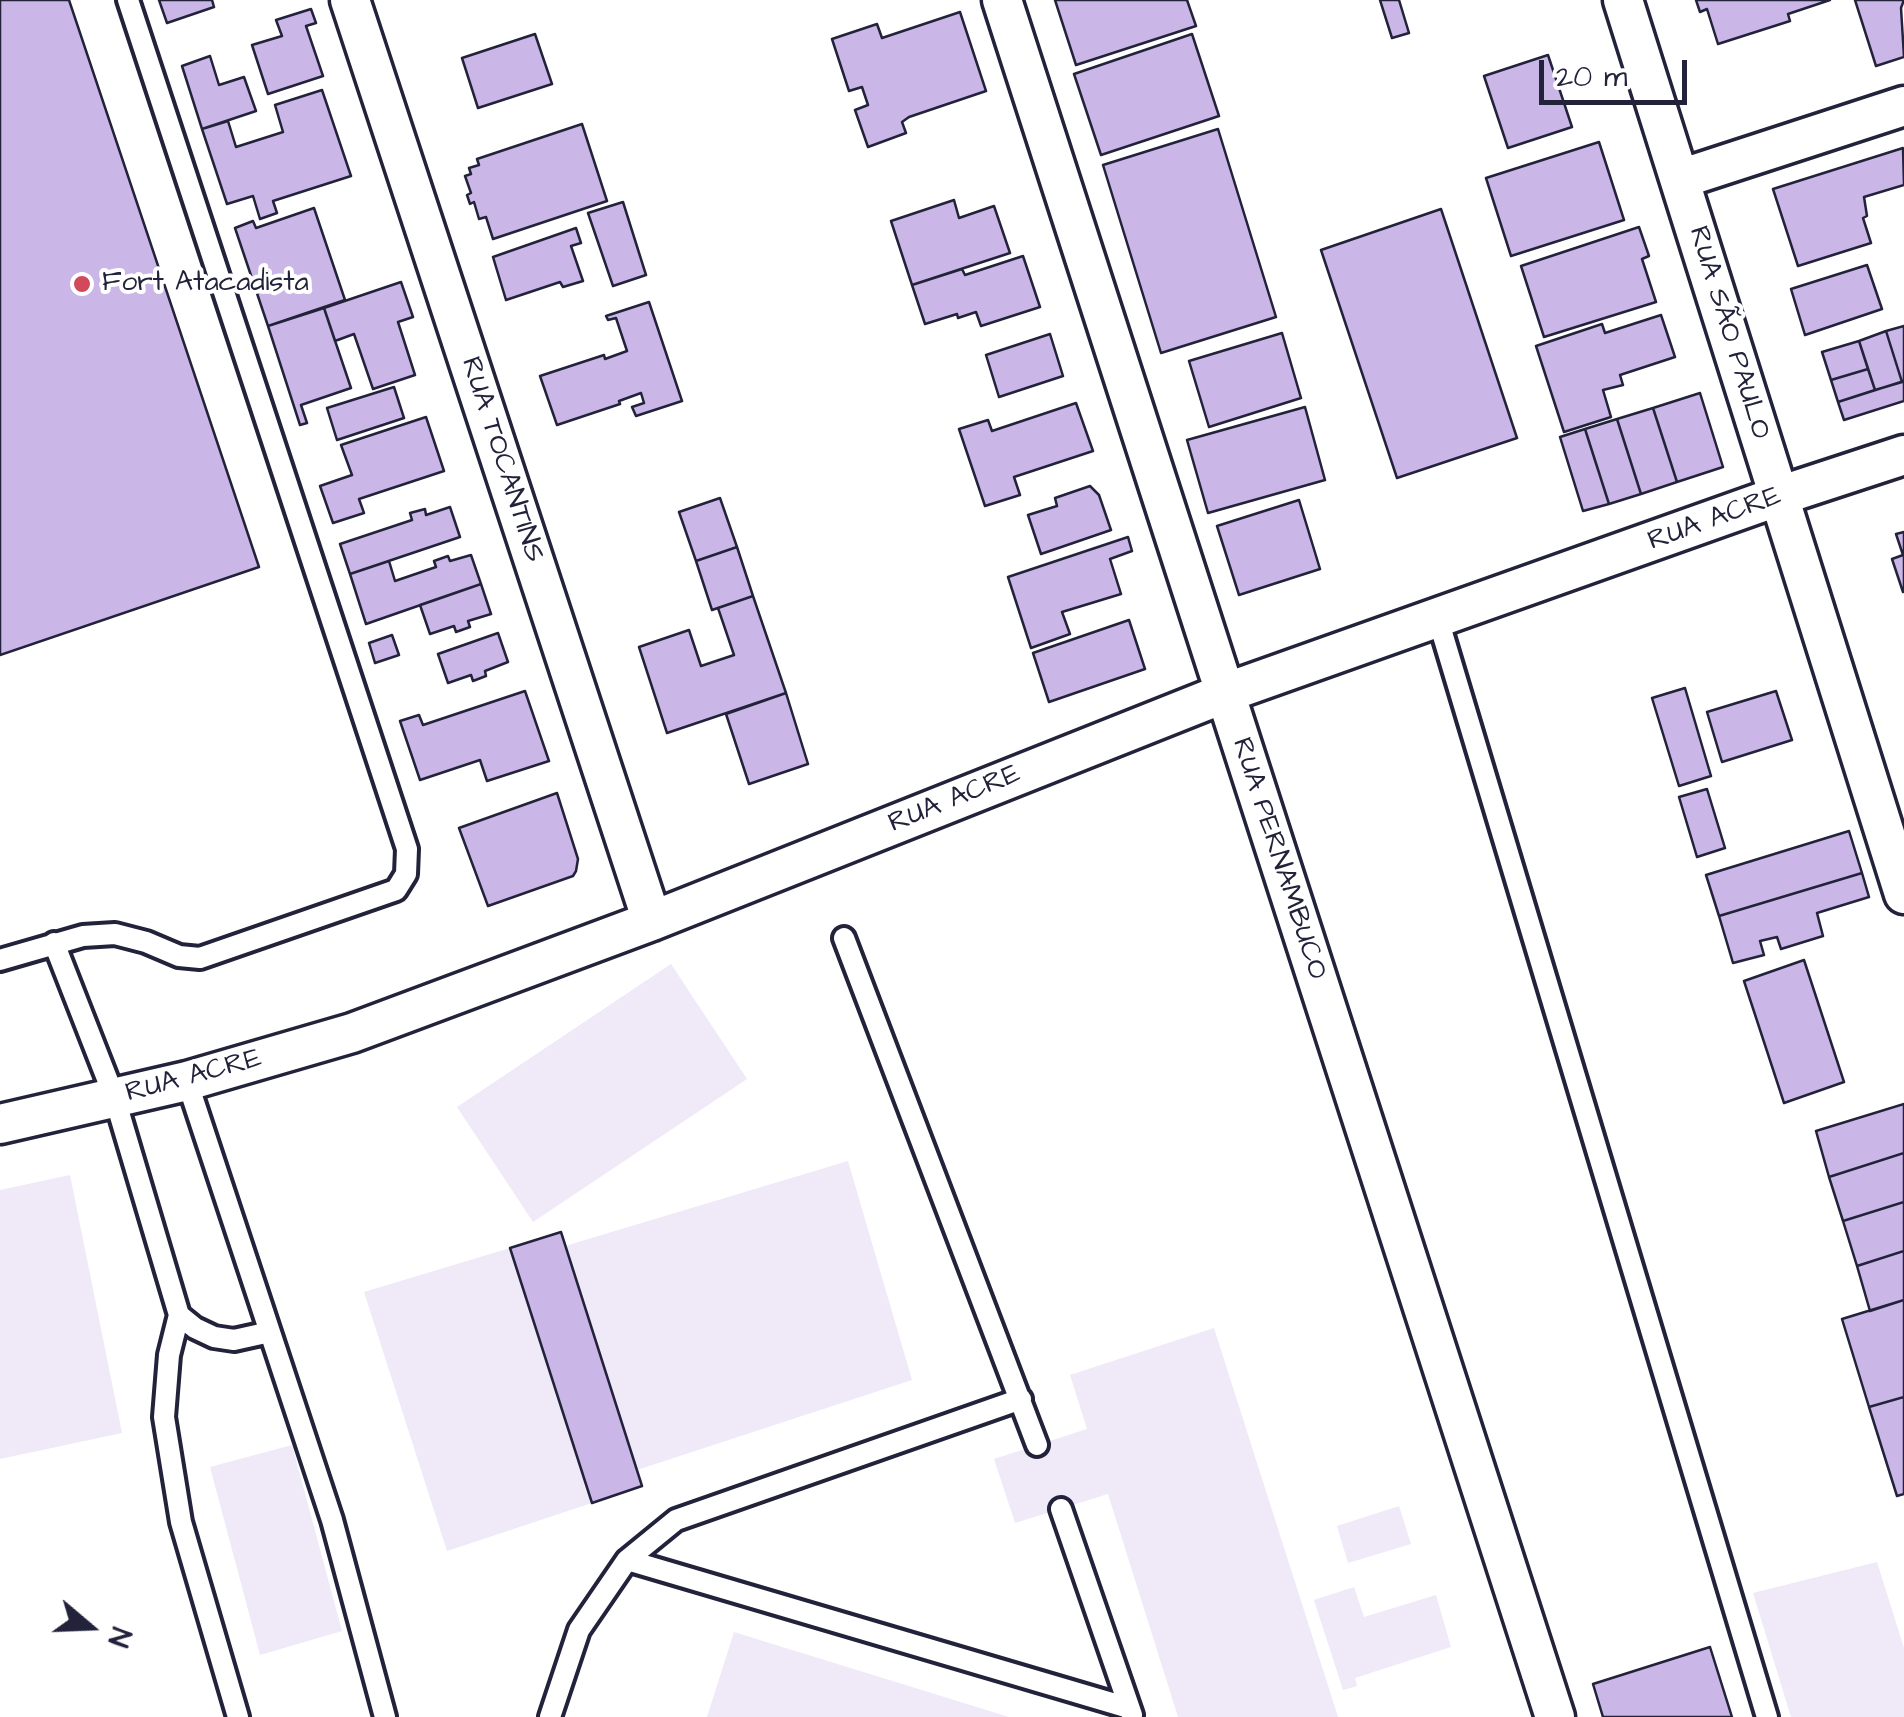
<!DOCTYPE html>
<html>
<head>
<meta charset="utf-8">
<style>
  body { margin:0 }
  #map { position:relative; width:1904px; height:1717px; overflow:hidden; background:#fff; font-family:"Architects Daughter",sans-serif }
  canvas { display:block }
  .north { position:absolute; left:40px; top:1577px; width:100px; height:100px; -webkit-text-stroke:8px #fff; paint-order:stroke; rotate:109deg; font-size:28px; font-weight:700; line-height:40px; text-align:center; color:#22223b }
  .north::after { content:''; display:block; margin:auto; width:35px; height:45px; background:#22223b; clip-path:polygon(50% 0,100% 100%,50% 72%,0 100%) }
  .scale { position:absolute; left:1539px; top:60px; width:148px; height:45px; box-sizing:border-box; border:5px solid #22223b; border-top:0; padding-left:12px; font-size:30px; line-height:35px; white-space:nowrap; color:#22223b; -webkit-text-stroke:8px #fff; paint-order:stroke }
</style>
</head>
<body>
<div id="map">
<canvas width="1904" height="1717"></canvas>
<div class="north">N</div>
<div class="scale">20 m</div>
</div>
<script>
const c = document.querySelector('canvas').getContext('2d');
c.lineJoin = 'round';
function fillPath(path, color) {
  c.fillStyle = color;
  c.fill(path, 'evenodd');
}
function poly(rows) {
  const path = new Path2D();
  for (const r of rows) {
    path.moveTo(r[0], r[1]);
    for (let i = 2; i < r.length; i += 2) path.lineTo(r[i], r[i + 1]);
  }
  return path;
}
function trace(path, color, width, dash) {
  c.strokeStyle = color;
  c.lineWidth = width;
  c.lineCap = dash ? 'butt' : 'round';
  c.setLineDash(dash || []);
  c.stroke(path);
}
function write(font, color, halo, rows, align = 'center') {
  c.font = font + ' "Architects Daughter",sans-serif';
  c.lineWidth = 8;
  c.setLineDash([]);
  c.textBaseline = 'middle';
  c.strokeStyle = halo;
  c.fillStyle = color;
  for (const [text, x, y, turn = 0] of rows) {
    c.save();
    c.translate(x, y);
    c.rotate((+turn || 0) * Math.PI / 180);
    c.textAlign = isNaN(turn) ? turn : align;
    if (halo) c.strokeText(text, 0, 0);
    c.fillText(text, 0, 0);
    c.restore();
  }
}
fillPath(poly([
  [671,964,747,1079,533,1222,457,1107],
  [848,1161,912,1380,637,1470,565,1246],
  [70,1175,122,1433,0,1459,0,1190],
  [510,1248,592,1503,447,1551,364,1292],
  [1214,1328,1338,1717,1178,1717,1108,1494,1015,1523,994,1459,1087,1429,1070,1375],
  [292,1445,342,1631,260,1655,210,1467],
  [1399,1506,1411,1544,1348,1563,1337,1526],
  [1877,1562,1904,1648,1904,1717,1791,1717,1753,1593],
  [1354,1587,1364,1617,1436,1595,1451,1647,1355,1678,1357,1686,1343,1690,1314,1600],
  [734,1632,1009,1717,707,1717]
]), '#efe9f8');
const building = poly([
  [0,0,69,0,259,567,0,655,0,0],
  [159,0,212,0,214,7,167,23,159,0],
  [1055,0,1187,0,1196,26,1076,65,1055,0],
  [1380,0,1399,0,1409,33,1392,38,1380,0],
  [1696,0,1830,0,1788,14,1790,21,1718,44,1707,9,1700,12,1696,0],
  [1855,0,1904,0,1901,8,1904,57,1876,66,1855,0],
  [311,9,316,23,306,26,323,76,268,94,252,45,282,36,276,20,311,9],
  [960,12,986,91,909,117,902,122,906,133,868,147,855,110,868,105,862,87,849,91,832,39,877,24,882,38,960,12],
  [535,34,552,84,478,108,462,58,535,34],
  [1192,34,1219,116,1101,155,1074,74,1192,34],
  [1548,55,1572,127,1508,148,1484,76,1548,55],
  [210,56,219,85,244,77,256,111,202,129,182,66,210,56],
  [322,90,351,176,273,201,277,213,260,219,253,196,227,204,202,129,228,121,236,147,283,132,275,105,322,90],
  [582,124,607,201,493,239,486,217,479,219,474,202,470,204,467,195,471,193,465,176,471,174,469,168,479,165,477,159,582,124],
  [1218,129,1276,317,1161,353,1103,165,1218,129],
  [1599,142,1624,220,1511,256,1486,178,1599,142],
  [1903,148,1904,185,1864,197,1867,216,1863,218,1871,243,1798,266,1773,189,1903,148],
  [954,200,959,218,994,206,1010,253,912,285,891,221,954,200],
  [623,202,646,275,613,286,588,213,623,202],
  [314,208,345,300,268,326,235,228,253,221,256,228,314,208],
  [1441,209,1517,438,1397,478,1321,250,1441,209],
  [1639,227,1649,256,1642,259,1656,302,1544,337,1521,266,1639,227],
  [576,228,581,243,571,246,583,281,563,287,560,282,506,300,493,257,576,228],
  [1023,256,1040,307,981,326,976,312,958,318,957,314,925,324,912,285,962,269,965,275,1023,256],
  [1867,265,1882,309,1805,335,1791,289,1867,265],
  [401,282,413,317,398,322,415,375,373,389,354,334,335,341,324,308,401,282],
  [649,302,682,401,636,416,632,407,644,403,641,393,619,401,620,404,557,425,540,376,604,355,605,359,627,351,616,318,608,320,606,316,649,302],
  [324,308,351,388,301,405,307,423,300,425,268,326,324,308],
  [1661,315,1675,357,1620,375,1623,385,1603,390,1611,417,1564,432,1536,346,1602,324,1605,333,1661,315],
  [1904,326,1904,381,1902,382,1886,331,1904,326],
  [1886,331,1902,382,1875,390,1859,341,1886,331],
  [1282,333,1301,398,1209,427,1189,361,1282,333],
  [1050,334,1063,376,999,397,986,355,1050,334],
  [1859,341,1868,369,1831,380,1822,352,1859,341],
  [1868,369,1875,390,1838,402,1831,380,1868,369],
  [1904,381,1904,401,1844,420,1838,402,1904,381],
  [394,387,404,418,337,440,327,408,394,387],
  [1700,393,1723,467,1677,482,1653,408,1700,393],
  [1076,403,1093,451,1014,477,1020,495,985,506,959,429,988,420,992,431,1076,403],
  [1305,407,1325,480,1208,513,1187,440,1305,407],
  [1653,408,1677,482,1641,494,1617,419,1653,408],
  [426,417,444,471,359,499,364,513,333,523,320,486,352,475,341,445,426,417],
  [1617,419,1641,494,1609,504,1585,429,1617,419],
  [1585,429,1609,504,1583,511,1560,437,1585,429],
  [1090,486,1099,495,1111,530,1041,554,1028,515,1057,506,1055,498,1090,486],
  [720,498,737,547,696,561,679,512,720,498],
  [1299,500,1320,569,1239,595,1217,526,1299,500],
  [450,507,460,537,350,574,340,544,412,520,410,513,425,509,426,515,450,507],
  [1904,532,1904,591,1903,592,1892,559,1903,555,1896,534,1904,532],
  [1128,537,1132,551,1110,559,1121,594,1062,612,1070,634,1031,648,1008,577,1128,537],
  [737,547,753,596,712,610,696,561,737,547],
  [471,555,481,584,366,624,350,574,389,561,395,581,436,567,434,561,448,556,450,561,471,555],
  [481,584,491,614,468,621,470,627,456,632,454,626,430,634,420,605,481,584],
  [753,596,786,693,667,733,639,647,689,630,701,666,734,655,718,608,753,596],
  [1129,620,1145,669,1049,702,1033,653,1129,620],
  [498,633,508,662,485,671,486,676,473,681,471,675,448,683,438,654,498,633],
  [392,635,399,655,375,663,369,643,392,635],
  [1685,688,1711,776,1679,786,1652,698,1685,688],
  [525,691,549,761,487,781,480,760,420,780,400,721,419,715,423,725,525,691],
  [1776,691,1792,740,1722,762,1707,712,1776,691],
  [786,693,808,764,749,784,726,714,786,693],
  [1707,789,1725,848,1697,857,1679,797,1707,789],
  [557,793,578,859,576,871,573,876,488,906,459,828,557,793],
  [1849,831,1862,873,1719,916,1706,875,1849,831],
  [1862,873,1869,897,1817,913,1823,936,1781,949,1777,937,1760,941,1764,955,1733,963,1719,916,1862,873],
  [1804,960,1844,1082,1784,1103,1744,981,1804,960],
  [1904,1104,1904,1153,1829,1177,1816,1131,1904,1104],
  [1904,1153,1904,1202,1843,1221,1829,1177,1904,1153],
  [1904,1202,1904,1251,1857,1266,1843,1221,1904,1202],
  [561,1232,642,1486,592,1503,510,1248,561,1232],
  [1904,1251,1904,1300,1870,1311,1857,1266,1904,1251],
  [1904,1300,1904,1397,1869,1407,1842,1319,1904,1300],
  [1904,1397,1904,1494,1897,1496,1869,1407,1904,1397],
  [1710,1647,1732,1717,1603,1717,1593,1684,1710,1647]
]);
fillPath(building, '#cab6e7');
trace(building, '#22223b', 2.5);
const service = poly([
  [1438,619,1767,1717],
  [844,938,1037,1445],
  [54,943,115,1099,179,1315,169,1355,164,1417,181,1522,238,1717],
  [0,960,83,936,115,934,146,942,179,956,200,958,396,890,406,874,407,849,128,0],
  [187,1081,332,1520,385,1717],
  [179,1315,195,1328,214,1337,234,1340,270,1332],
  [1061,1509,1132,1715],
  [627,1560,1129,1708],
  [550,1717,579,1630,627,1560,676,1520,1021,1399]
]);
const minor = poly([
  [350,0,652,921],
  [1002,0,1555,1717],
  [1623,0,1904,894],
  [1680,179,1904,106],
  [0,1124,187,1081,352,1033,652,921,1225,693,1779,496,1904,455]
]);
trace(service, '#22223b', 28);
trace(minor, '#22223b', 45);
trace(service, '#fff', 20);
trace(minor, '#fff', 38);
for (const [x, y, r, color] of [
  [82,284,10,"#d1495b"]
]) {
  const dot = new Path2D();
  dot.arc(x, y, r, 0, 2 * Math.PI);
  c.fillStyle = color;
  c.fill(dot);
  trace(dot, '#fff', 4);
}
write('28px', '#22223b', '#fff', [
  ["Fort Atacadista",102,284]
], 'left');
write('28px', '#22223b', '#fff', [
  ["RUA SÃO PAULO",1728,333,73],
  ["RUA TOCANTINS",501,460,72],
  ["RUA ACRE",1715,520,-20],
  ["RUA ACRE",955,800,-22],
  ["RUA PERNAMBUCO",1278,859,72],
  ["RUA ACRE",194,1077,-15]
]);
</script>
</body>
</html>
